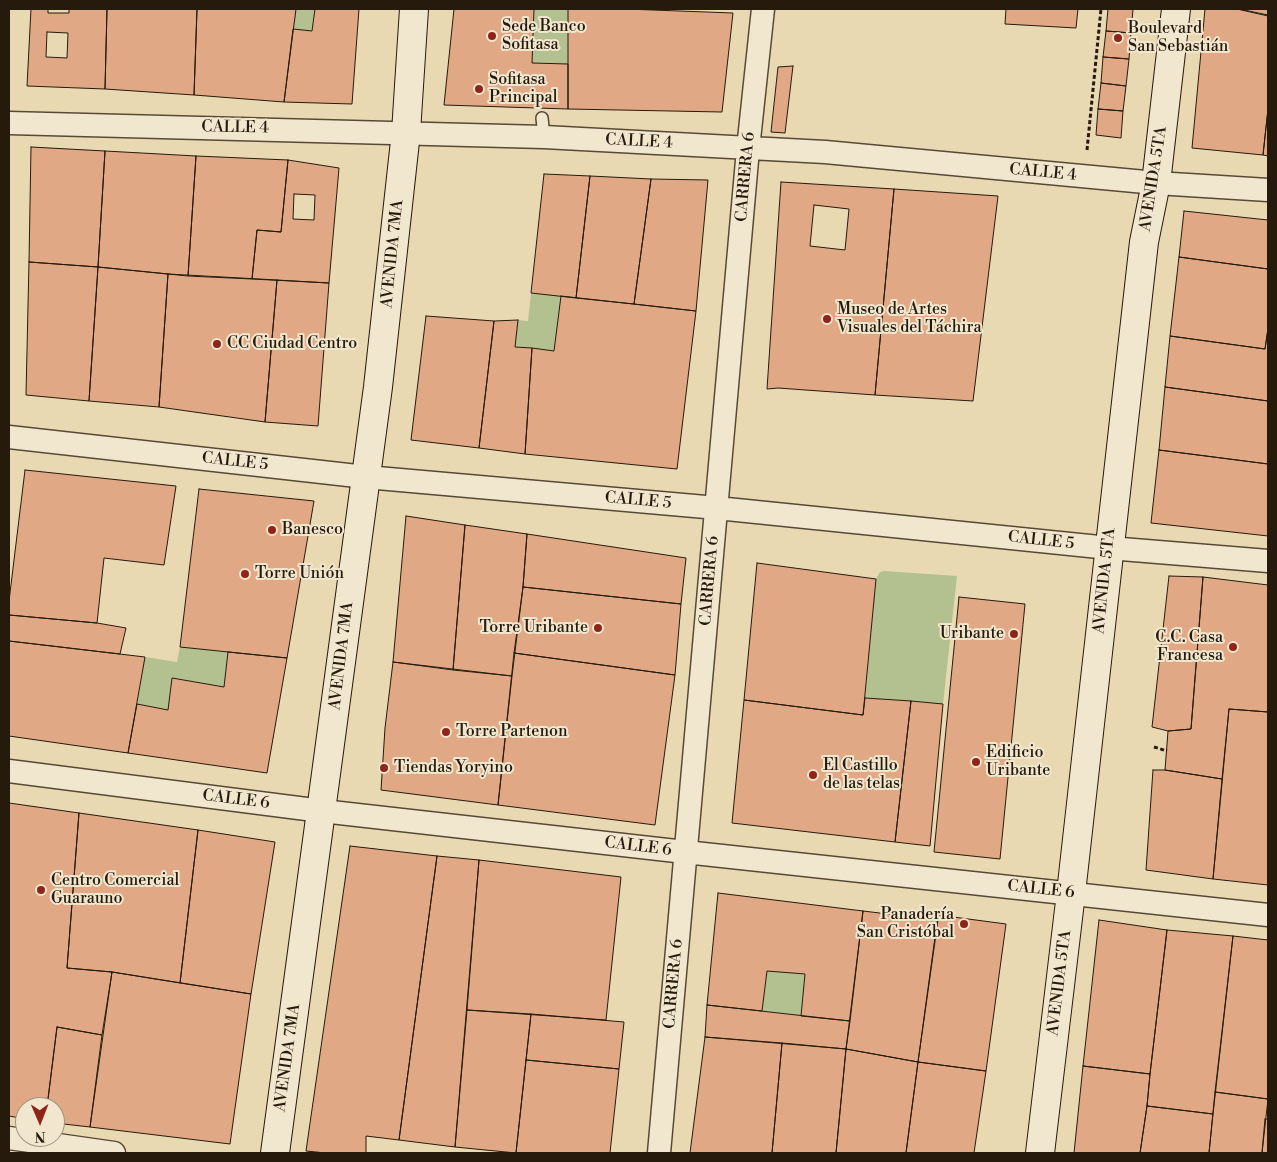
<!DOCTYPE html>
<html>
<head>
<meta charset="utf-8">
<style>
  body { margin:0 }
  #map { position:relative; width:1277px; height:1162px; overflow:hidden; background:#e9d9b3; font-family:"Libre Bodoni",serif }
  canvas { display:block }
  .frame { position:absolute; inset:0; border:10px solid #251a0c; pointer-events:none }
  .north { position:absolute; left:15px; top:1097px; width:50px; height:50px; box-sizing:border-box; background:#f1e6ce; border:1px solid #9f9480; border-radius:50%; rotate:179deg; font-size:14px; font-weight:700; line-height:20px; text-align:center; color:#251a0c }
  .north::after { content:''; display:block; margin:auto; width:18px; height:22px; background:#8f2418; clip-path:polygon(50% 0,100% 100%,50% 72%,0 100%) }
</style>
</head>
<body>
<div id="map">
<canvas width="1277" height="1162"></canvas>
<div class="frame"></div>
<div class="north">N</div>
</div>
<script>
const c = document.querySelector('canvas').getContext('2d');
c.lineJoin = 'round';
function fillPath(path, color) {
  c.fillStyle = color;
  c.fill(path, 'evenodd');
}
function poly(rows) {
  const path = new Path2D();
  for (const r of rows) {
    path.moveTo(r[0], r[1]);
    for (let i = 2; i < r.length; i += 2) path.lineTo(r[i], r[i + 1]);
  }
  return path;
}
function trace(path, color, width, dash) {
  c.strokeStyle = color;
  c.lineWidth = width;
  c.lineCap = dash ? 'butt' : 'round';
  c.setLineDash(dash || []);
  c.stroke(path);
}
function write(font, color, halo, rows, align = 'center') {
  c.font = font + ' "Libre Bodoni",serif';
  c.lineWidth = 4;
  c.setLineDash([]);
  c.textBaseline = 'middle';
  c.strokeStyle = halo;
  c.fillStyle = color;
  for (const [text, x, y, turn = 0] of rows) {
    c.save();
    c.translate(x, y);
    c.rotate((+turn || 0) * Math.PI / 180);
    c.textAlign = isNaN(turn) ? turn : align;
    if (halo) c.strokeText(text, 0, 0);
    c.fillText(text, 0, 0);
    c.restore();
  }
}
fillPath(poly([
  [296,9,315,9,312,31,293,29],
  [534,9,568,9,568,64,532,63],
  [531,293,561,296,554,351,515,347,518,320,528,321],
  [884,571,957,576,943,704,865,698,876,579,880,572],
  [180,647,228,652,224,687,172,678,168,710,137,704,145,657,177,662],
  [767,971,805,974,801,1016,762,1011]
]), '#b3c08f');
const building = poly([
  [31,9,48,9,48,13,69,13,69,9,107,9,105,89,27,86,31,9],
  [47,32,68,33,67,58,46,57,47,32],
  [107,9,197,9,194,95,105,89,107,9],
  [197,9,296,9,284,102,194,95,197,9],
  [315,9,359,9,352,104,284,102,293,29,312,31,315,9],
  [454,9,534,9,532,63,568,64,568,109,444,105,454,9],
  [568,9,626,9,733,13,722,112,568,109,568,9],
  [1006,9,1078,9,1076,28,1005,24,1006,9],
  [1108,9,1133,9,1131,33,1106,31,1108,9],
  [1205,9,1237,9,1268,16,1268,109,1263,155,1192,148,1205,9],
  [1239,9,1268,9,1268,15,1239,9],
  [1106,31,1131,33,1129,59,1103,57,1106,31],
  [1103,57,1129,59,1126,86,1101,83,1103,57],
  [793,66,785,133,771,132,778,67,793,66],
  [1101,83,1126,86,1123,111,1098,109,1101,83],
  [1098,109,1123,111,1121,138,1096,135,1098,109],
  [1268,109,1268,156,1263,155,1268,109],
  [31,147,105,151,98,267,29,262,31,147],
  [105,151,196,156,188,276,98,267,105,151],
  [196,156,288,160,281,232,257,230,252,279,188,276,196,156],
  [288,160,339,168,329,283,252,279,257,230,281,232,288,160],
  [294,194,315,195,314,220,293,219,294,194],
  [544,174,590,176,576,298,531,293,544,174],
  [590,176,651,179,634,304,576,298,590,176],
  [651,179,708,180,696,311,634,304,651,179],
  [781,182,894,189,875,395,778,388,767,389,781,182],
  [814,205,849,209,845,250,810,246,814,205],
  [894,189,998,196,973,401,875,395,894,189],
  [1184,211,1268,220,1268,269,1179,257,1184,211],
  [1179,257,1268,269,1268,329,1265,349,1170,336,1179,257],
  [29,262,98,267,89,401,26,395,29,262],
  [98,267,168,274,159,407,89,401,98,267],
  [168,274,277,280,265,422,159,407,168,274],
  [277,280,329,283,318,426,265,422,277,280],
  [561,296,696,311,677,469,525,454,532,348,554,351,561,296],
  [426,316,494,321,479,448,411,440,426,316],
  [518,320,515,347,532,348,525,454,479,448,494,321,518,320],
  [1268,328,1268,401,1165,387,1170,336,1265,349,1268,328],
  [1165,387,1268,401,1268,464,1159,450,1165,387],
  [1159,450,1268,464,1268,536,1151,523,1159,450],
  [25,470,176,486,164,565,104,558,97,623,9,615,9,601,25,470],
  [199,489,314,501,287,658,180,647,199,489],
  [406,516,465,525,453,670,393,662,406,516],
  [465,525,527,534,523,587,512,676,453,670,465,525],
  [527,534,686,558,681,604,523,587,527,534],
  [757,563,876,579,863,715,744,700,757,563],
  [1169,576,1203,577,1191,729,1168,731,1152,727,1169,576],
  [1203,577,1268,585,1268,712,1229,709,1222,779,1165,770,1168,731,1191,729,1203,577],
  [523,587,681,604,675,675,514,653,523,587],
  [959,597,1025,604,1000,859,934,852,959,597],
  [9,615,97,623,126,628,120,654,9,641,9,615],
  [9,641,145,657,128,753,9,736,9,641],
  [228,652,287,658,267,773,128,753,137,704,168,710,172,678,224,687,228,652],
  [514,653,675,675,655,825,498,805,514,653],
  [393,662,512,676,498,805,381,790,385,728,393,662],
  [865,698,911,701,895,842,732,823,744,700,863,715,865,698],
  [911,701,943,704,930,846,895,842,911,701],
  [1229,709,1268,712,1268,885,1213,879,1229,709],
  [1153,770,1165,770,1222,779,1213,879,1146,870,1153,770],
  [9,803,79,813,67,968,112,972,102,1035,57,1027,47,1107,25,1107,25,1119,9,1116,9,803],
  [79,813,198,830,180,983,112,972,67,968,79,813],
  [198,830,275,842,251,994,180,983,198,830],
  [350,846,437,856,399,1140,366,1136,366,1153,326,1153,306,1151,350,846],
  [437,856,479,860,455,1147,399,1140,437,856],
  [479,860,621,877,606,1020,467,1010,479,860],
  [718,893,863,911,850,1021,801,1016,805,974,767,971,762,1011,707,1005,718,893],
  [863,911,938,920,918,1062,846,1049,863,911],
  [938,915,1006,924,986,1071,918,1062,938,915],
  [1099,920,1167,930,1150,1074,1083,1066,1099,920],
  [1167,930,1233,936,1213,1114,1147,1106,1150,1074,1167,930],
  [1233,936,1268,940,1268,1099,1215,1092,1233,936],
  [112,972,251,994,230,1144,90,1127,112,972],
  [707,1005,850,1021,846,1049,705,1037,707,1005],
  [467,1010,531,1014,516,1153,455,1147,467,1010],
  [531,1014,624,1022,619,1069,526,1060,531,1014],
  [57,1027,102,1035,90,1127,55,1123,55,1107,47,1107,57,1027],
  [705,1037,782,1043,772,1153,690,1153,705,1037],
  [782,1043,846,1049,836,1153,772,1153,782,1043],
  [846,1049,918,1062,906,1153,836,1153,846,1049],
  [526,1060,619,1069,610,1153,516,1153,526,1060],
  [918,1062,986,1071,974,1153,906,1153,918,1062],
  [1083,1066,1150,1074,1147,1106,1140,1153,1074,1153,1083,1066],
  [1215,1092,1268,1099,1262,1153,1209,1153,1215,1092],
  [1147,1106,1213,1114,1209,1153,1140,1153,1147,1106],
  [1265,1119,1268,1119,1268,1153,1262,1153,1265,1119]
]);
fillPath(building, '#e1a885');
trace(building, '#251a0c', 1);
const lane = poly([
  [542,118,544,137]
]);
const street = poly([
  [9,123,544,137,825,152,1156,183,1268,190],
  [9,437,366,477,717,508,1109,548,1268,561],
  [9,771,322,811,685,852,1268,915],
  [9,1138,114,1153],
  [659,1153,748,149,763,9]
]);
const secondary = poly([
  [275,1153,378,387,406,132,414,9],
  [1040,1153,1071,893,1144,242,1156,183,1176,9]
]);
trace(lane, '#564a36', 14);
trace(street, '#564a36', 25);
trace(secondary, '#251a0c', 30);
trace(poly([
  [1087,150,1101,9],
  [1154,747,1167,751]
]), '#251a0c', 3, [4, 2.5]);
trace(lane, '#f1e6ce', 11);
trace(street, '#f1e6ce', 22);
trace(secondary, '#f1e6ce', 28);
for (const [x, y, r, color] of [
  [492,36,5,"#8f2418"],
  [1118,38,5,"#8f2418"],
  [479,89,5,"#8f2418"],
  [827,319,5,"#8f2418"],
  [217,344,5,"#8f2418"],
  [272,530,5,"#8f2418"],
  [245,574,5,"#8f2418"],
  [598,628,5,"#8f2418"],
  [1014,634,5,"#8f2418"],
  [1233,647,5,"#8f2418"],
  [446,732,5,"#8f2418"],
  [976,762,5,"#8f2418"],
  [384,768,5,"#8f2418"],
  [813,775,5,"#8f2418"],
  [41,890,5,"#8f2418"],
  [964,924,5,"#8f2418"]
]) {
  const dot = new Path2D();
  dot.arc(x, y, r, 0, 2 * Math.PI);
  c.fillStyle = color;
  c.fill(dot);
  trace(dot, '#f1e6ce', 2);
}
write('16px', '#251a0c', '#f1e6ce', [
  ["Sede Banco",502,27],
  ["Sofitasa",502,45],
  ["Boulevard",1128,29],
  ["San Sebastián",1128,47],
  ["Sofitasa",489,80],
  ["Principal",489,98],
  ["Museo de Artes",837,310],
  ["Visuales del Táchira",837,328],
  ["CC Ciudad Centro",227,344],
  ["Banesco",282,530],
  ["Torre Unión",255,574],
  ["Torre Uribante",588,628,"right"],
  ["Uribante",1004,634,"right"],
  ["C.C. Casa",1223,638,"right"],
  ["Francesa",1223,656,"right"],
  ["Torre Partenon",456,732],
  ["Edificio",986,753],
  ["Uribante",986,771],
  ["El Castillo",823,766],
  ["de las telas",823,784],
  ["Tiendas Yoryino",394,768],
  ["Centro Comercial",51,881],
  ["Guarauno",51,899],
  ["Panadería",954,915,"right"],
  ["San Cristóbal",954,933,"right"]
], 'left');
write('16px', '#251a0c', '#f1e6ce', [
  ["CALLE 4",235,128,1],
  ["CALLE 4",639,142,3],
  ["CALLE 4",1043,173,5],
  ["CARRERA 6",746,177,-85],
  ["AVENIDA 5TA",1154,179,-81],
  ["AVENIDA 7MA",393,254,-84],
  ["CALLE 5",235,462,6],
  ["CALLE 5",638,501,5],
  ["CALLE 5",1041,541,6],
  ["CARRERA 6",710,581,-85],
  ["AVENIDA 5TA",1105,581,-84],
  ["AVENIDA 7MA",342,656,-83],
  ["CALLE 6",236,800,7],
  ["CALLE 6",638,847,7],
  ["CALLE 6",1041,890,6],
  ["AVENIDA 5TA",1060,983,-83],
  ["CARRERA 6",674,984,-85],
  ["AVENIDA 7MA",288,1058,-82]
]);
</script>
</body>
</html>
